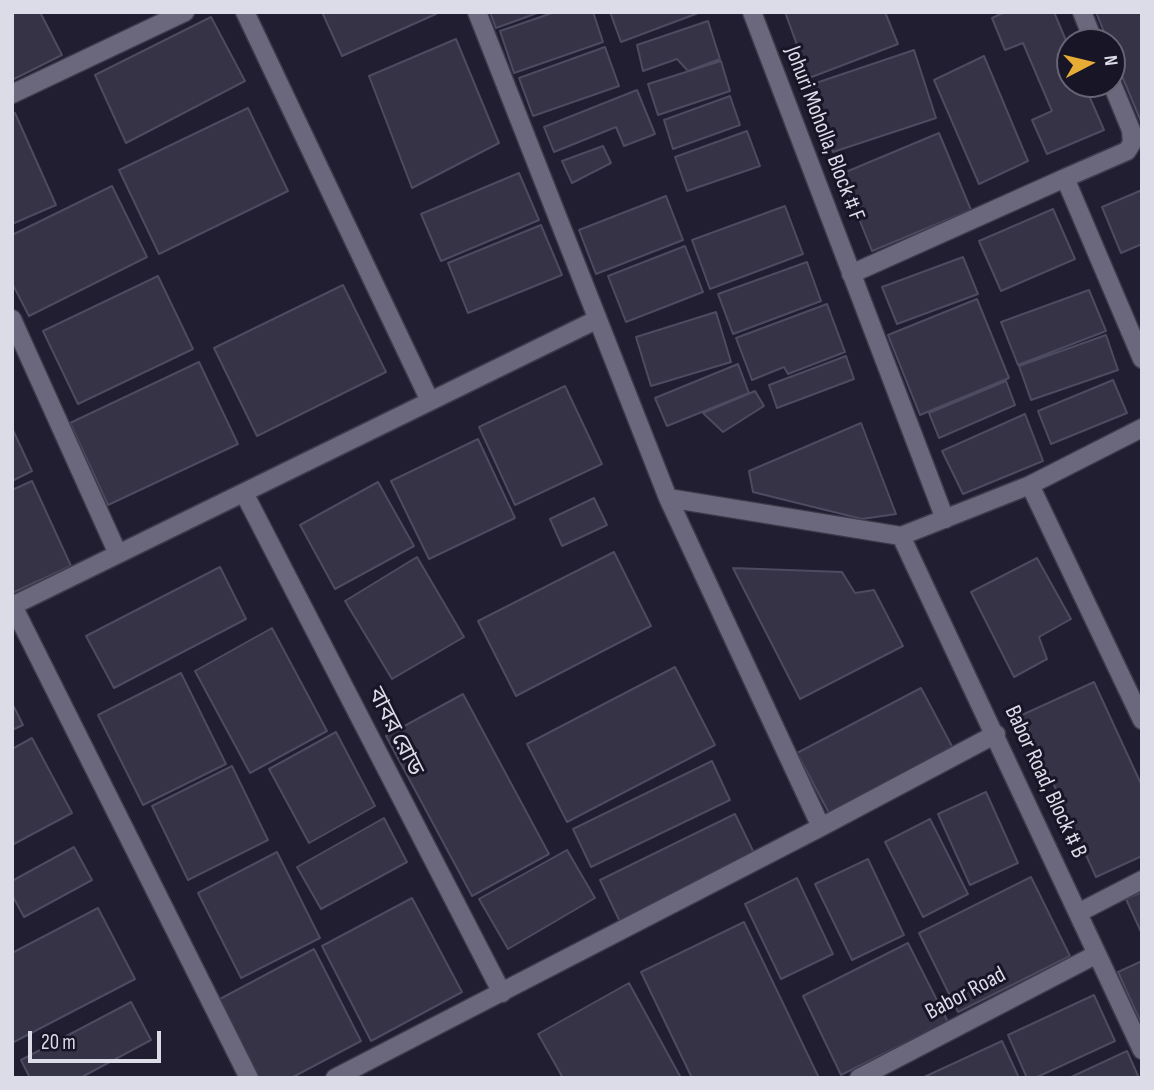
<!DOCTYPE html>
<html>
<head>
<meta charset="utf-8">
<style>
  body { margin:0 }
  #map { position:relative; width:1154px; height:1090px; overflow:hidden; background:#211e31; font-family:"Sofia Sans Condensed",sans-serif }
  canvas { display:block }
  .frame { position:absolute; inset:0; border:14px solid #dcdbe8; pointer-events:none }
  .north { position:absolute; left:1056px; top:28px; width:70px; height:70px; box-sizing:border-box; background:#181527; border:2px solid #666474; border-radius:50%; rotate:83deg; font-size:19px; font-weight:700; line-height:28px; text-align:center; color:#dcdbe8 }
  .north::after { content:''; display:block; margin:auto; width:24px; height:32px; background:#e6ac36; clip-path:polygon(50% 0,100% 100%,50% 72%,0 100%) }
  .scale { position:absolute; left:28px; top:1031px; width:133px; height:32px; box-sizing:border-box; border:4px solid #dcdbe8; border-top:0; padding-left:9px; font-size:21px; line-height:24px; white-space:nowrap; color:#dcdbe8; -webkit-text-stroke:5px #181527; paint-order:stroke }
</style>
</head>
<body>
<div id="map">
<canvas width="1154" height="1090"></canvas>
<div class="frame"></div>
<div class="north">N</div>
<div class="scale">20 m</div>
</div>
<script>
const c = document.querySelector('canvas').getContext('2d');
c.lineJoin = 'round';
function fillPath(path, color) {
  c.fillStyle = color;
  c.fill(path, 'evenodd');
}
function poly(rows) {
  const path = new Path2D();
  for (const r of rows) {
    path.moveTo(r[0], r[1]);
    for (let i = 2; i < r.length; i += 2) path.lineTo(r[i], r[i + 1]);
  }
  return path;
}
function trace(path, color, width, dash) {
  c.strokeStyle = color;
  c.lineWidth = width;
  c.lineCap = dash ? 'butt' : 'round';
  c.setLineDash(dash || []);
  c.stroke(path);
}
function write(font, color, halo, rows, align = 'center') {
  c.font = font + ' "Sofia Sans Condensed","Noto Sans Bengali",sans-serif';
  c.lineWidth = 6;
  c.setLineDash([]);
  c.textBaseline = 'middle';
  c.strokeStyle = halo;
  c.fillStyle = color;
  for (const [text, x, y, turn = 0] of rows) {
    c.save();
    c.translate(x, y);
    c.rotate((+turn || 0) * Math.PI / 180);
    c.textAlign = isNaN(turn) ? turn : align;
    if (halo) c.strokeText(text, 0, 0);
    c.fillText(text, 0, 0);
    c.restore();
  }
}
const building = poly([
  [12,12,40,12,62,55,12,80,12,12],
  [322,12,436,12,436,14,342,56,322,12],
  [490,12,540,12,496,28,490,12],
  [555,12,593,12,603,42,514,73,500,31,555,12],
  [610,12,701,12,621,42,610,12],
  [785,12,885,12,898,44,809,78,785,12],
  [1005,12,1054,12,1070,50,1070,84,1084,84,1104,130,1047,154,1032,120,1052,111,1023,43,1005,50,992,18,1005,12],
  [1096,12,1142,12,1142,124,1112,52,1112,42,1108,42,1096,12],
  [211,17,245,81,126,143,95,75,211,17],
  [708,21,720,59,688,71,677,59,643,71,637,45,708,21],
  [456,39,499,143,412,188,369,76,456,39],
  [605,47,619,86,533,116,519,78,605,47],
  [914,50,936,118,833,152,810,85,914,50],
  [984,56,1028,161,979,184,934,80,984,56],
  [721,61,730,91,658,115,648,84,721,61],
  [637,90,655,134,624,146,616,127,554,152,544,127,637,90],
  [730,96,740,125,673,149,664,120,730,96],
  [248,108,288,191,159,254,119,170,248,108],
  [15,113,56,205,12,224,12,114,15,113],
  [747,131,760,166,687,191,675,157,747,131],
  [939,133,971,210,872,251,841,174,939,133],
  [603,146,611,163,572,183,562,161,603,146],
  [519,173,539,220,441,261,421,214,519,173],
  [112,186,147,257,29,316,12,283,12,235,112,186],
  [1142,190,1142,244,1121,253,1102,207,1142,190],
  [666,196,683,240,596,274,579,230,666,196],
  [785,206,803,254,710,289,692,240,785,206],
  [1053,209,1075,259,1001,291,979,241,1053,209],
  [541,225,562,275,468,313,448,263,541,225],
  [685,246,703,292,626,322,608,276,685,246],
  [963,257,978,294,897,324,882,287,963,257],
  [807,262,821,301,733,334,718,294,807,262],
  [158,276,193,349,78,404,43,331,158,276],
  [343,285,386,372,257,436,214,348,343,285],
  [1089,290,1106,331,1018,365,1001,322,1089,290],
  [977,299,1009,378,920,415,888,335,977,299],
  [827,304,845,352,788,374,784,367,752,380,736,338,827,304],
  [716,312,731,362,651,386,636,337,716,312],
  [1106,335,1118,370,1031,400,1019,366,1106,335],
  [846,356,854,379,777,408,769,385,846,356],
  [199,362,238,444,108,505,70,423,199,362],
  [738,364,749,393,667,426,655,398,738,364],
  [1113,380,1127,413,1051,444,1038,411,1113,380],
  [1006,381,1015,405,939,438,929,413,1006,381],
  [565,386,602,464,515,505,479,427,565,386],
  [755,391,764,406,723,432,703,413,755,391],
  [1025,414,1043,461,963,494,942,451,1025,414],
  [861,423,896,514,862,519,753,492,749,471,861,423],
  [12,428,32,471,12,481,12,428],
  [478,439,515,518,429,559,391,481,478,439],
  [32,481,71,566,12,593,12,490,32,481],
  [378,482,414,546,335,589,300,525,378,482],
  [594,498,607,525,562,546,550,519,594,498],
  [614,552,651,626,516,696,478,621,614,552],
  [417,557,464,637,392,679,345,601,417,557],
  [1037,558,1071,619,1039,637,1047,659,1014,677,971,592,1037,558],
  [220,567,246,619,114,688,86,636,220,567],
  [733,568,842,572,855,593,874,590,903,646,800,699,733,568],
  [272,628,327,731,250,773,195,671,272,628],
  [675,667,715,745,567,822,527,744,675,667],
  [181,673,226,764,143,805,98,715,181,673],
  [1094,682,1142,786,1142,856,1096,877,1022,715,1094,682],
  [921,688,954,750,830,815,797,753,921,688],
  [463,694,549,854,472,896,386,736,463,694],
  [12,703,23,725,12,730,12,703],
  [336,732,375,806,309,843,269,769,336,732],
  [32,738,72,813,12,845,12,749,32,738],
  [712,761,730,800,591,867,573,829,712,761],
  [232,766,268,840,188,880,152,806,232,766],
  [986,792,1018,863,970,885,938,814,986,792],
  [735,814,756,857,621,924,600,880,735,814],
  [384,818,407,862,321,909,297,867,384,818],
  [930,819,968,894,923,917,885,842,930,819],
  [74,847,92,880,24,917,12,895,12,881,74,847],
  [567,850,595,898,508,949,479,899,567,850],
  [277,852,320,938,241,978,198,893,277,852],
  [868,859,904,935,852,960,815,884,868,859],
  [1031,877,1070,956,958,1012,919,933,1031,877],
  [797,878,833,954,781,979,745,904,797,878],
  [1142,892,1142,934,1126,899,1142,892],
  [412,898,462,992,371,1041,322,946,412,898],
  [98,908,135,979,12,1043,12,953,98,908],
  [744,922,819,1078,692,1078,641,972,744,922],
  [908,943,948,1022,841,1075,803,996,908,943],
  [314,949,361,1041,291,1078,258,1078,218,1000,314,949],
  [1142,961,1142,1025,1118,972,1142,961],
  [629,983,681,1078,563,1078,538,1034,629,983],
  [1094,995,1115,1041,1035,1078,1027,1078,1008,1035,1094,995],
  [131,1002,151,1040,80,1078,30,1078,21,1060,131,1002],
  [1002,1041,1019,1078,922,1078,1002,1041],
  [1127,1051,1139,1078,1069,1078,1127,1051]
]);
fillPath(building, '#363347');
trace(building, '#4d4b5f', 2);
const street = poly([
  [245,12,430,401],
  [477,12,668,498,901,536,1030,485,1142,428],
  [752,12,945,519],
  [1082,12,1094,42],
  [1112,84,1131,130,1132,143,1127,151,1065,178,1142,359],
  [12,94,185,12],
  [851,274,1065,178],
  [12,319,118,554],
  [1030,485,1142,720],
  [244,493,502,993],
  [668,498,821,827],
  [901,536,1142,1050],
  [12,606,596,320],
  [13,606,249,1078],
  [1078,913,1142,880],
  [335,1078,821,827,996,734],
  [859,1078,1097,954]
]);
trace(street, '#3d3b4a', 21);
trace(street, '#6b687e', 18);
write('23px', '#dcdbe8', '#181527', [
  ["Johuri Moholla, Block # F",824,134,69],
  ["বাবর রোড",395,732,63],
  ["Babor Road, Block # B",1045,782,65],
  ["Babor Road",966,994,-28]
]);
</script>
</body>
</html>
